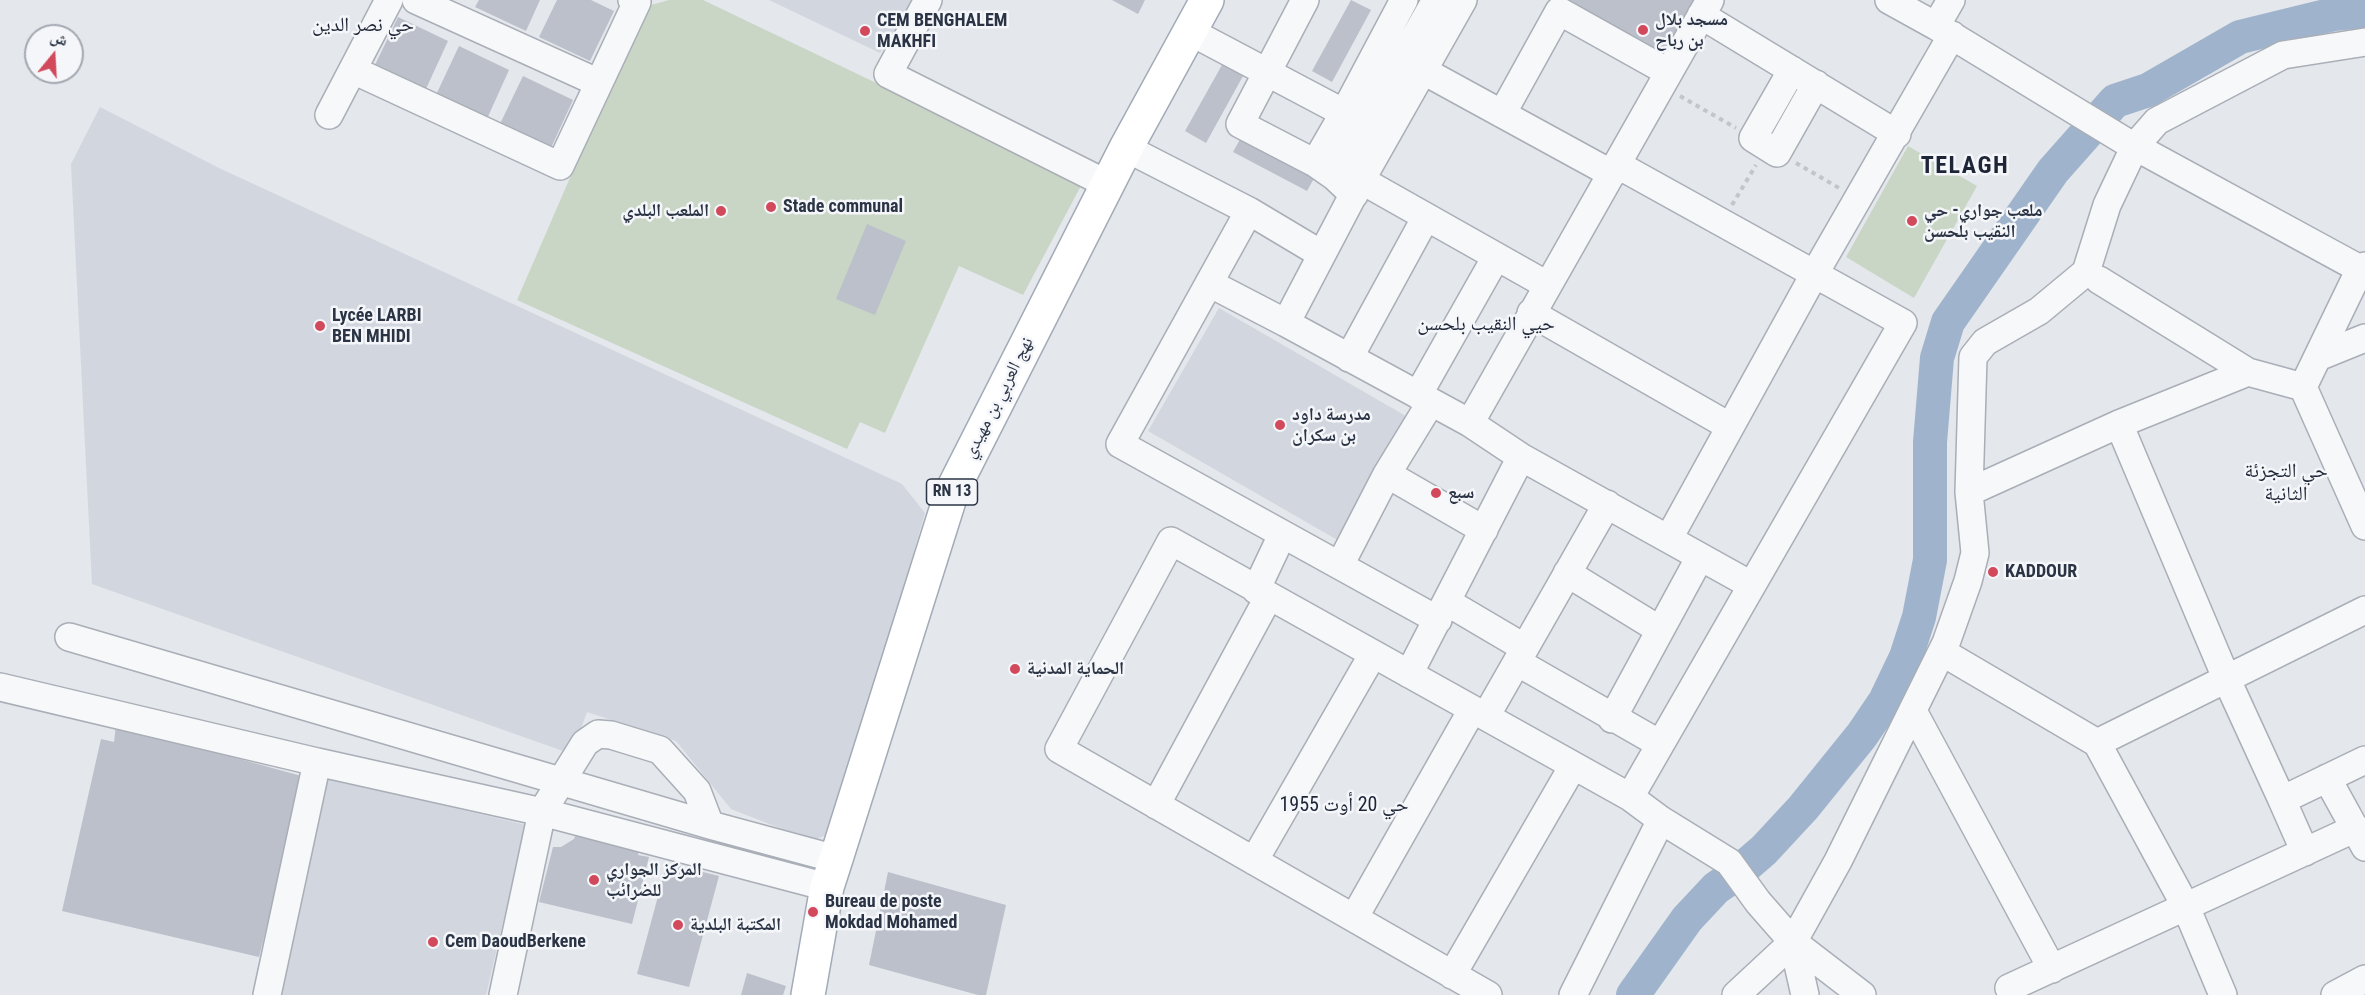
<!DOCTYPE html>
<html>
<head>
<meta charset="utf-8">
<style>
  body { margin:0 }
  #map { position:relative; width:2365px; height:995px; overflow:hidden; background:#e4e7ec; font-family:"Roboto Condensed","Noto Naskh Arabic",sans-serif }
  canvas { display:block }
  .north { position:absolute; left:24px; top:24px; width:60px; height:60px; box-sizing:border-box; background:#f4f6f9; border:2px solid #a4a8b1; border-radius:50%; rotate:18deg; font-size:16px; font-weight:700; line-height:24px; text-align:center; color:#2b3445 }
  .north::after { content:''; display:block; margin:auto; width:21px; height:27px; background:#d1495b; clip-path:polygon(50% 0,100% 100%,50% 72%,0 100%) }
</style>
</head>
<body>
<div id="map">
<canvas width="2365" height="995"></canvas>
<div class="north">ش</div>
</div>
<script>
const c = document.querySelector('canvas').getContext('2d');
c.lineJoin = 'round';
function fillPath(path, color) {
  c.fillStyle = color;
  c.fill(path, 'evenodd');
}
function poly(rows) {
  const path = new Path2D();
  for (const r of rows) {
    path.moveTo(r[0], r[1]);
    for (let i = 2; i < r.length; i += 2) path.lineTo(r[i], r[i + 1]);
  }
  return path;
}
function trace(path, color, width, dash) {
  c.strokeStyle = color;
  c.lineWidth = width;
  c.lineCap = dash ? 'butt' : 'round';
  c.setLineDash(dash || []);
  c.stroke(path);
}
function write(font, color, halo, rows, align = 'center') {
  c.font = font + ' "Roboto Condensed","Noto Naskh Arabic",sans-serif';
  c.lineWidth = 5;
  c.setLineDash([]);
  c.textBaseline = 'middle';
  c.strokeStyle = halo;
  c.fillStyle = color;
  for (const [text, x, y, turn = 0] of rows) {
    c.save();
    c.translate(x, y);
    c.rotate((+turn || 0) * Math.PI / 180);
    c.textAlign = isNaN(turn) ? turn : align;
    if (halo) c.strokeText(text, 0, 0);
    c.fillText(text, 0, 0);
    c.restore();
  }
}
fillPath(poly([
  [769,0,914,0,880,53],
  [100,107,219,168,902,484,925,513,834,831,813,841,731,809,676,741,587,712,575,745,563,751,92,584,71,164],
  [1219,308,1411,419,1341,542,1148,431],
  [325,777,526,825,486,995,274,995]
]), '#d2d6de');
fillPath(poly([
  [669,0,703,0,1083,182,1023,295,959,266,885,433,860,422,847,449,517,300,644,7],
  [1908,146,1977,186,1914,298,1846,257]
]), '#c9d6c5');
trace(poly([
  [1633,995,1687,919,1716,888,1735,875,1764,850,1803,808,1862,735,1885,701,1906,657,1919,617,1930,560,1930,442,1937,358,1948,322,2053,171,2115,101,2148,90,2240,37,2334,14,2365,11]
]), '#9fb4cc', 34);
fillPath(poly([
  [479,0,540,0,526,31,475,7],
  [557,0,591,0,614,11,590,61,539,37],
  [1112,0,1145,0,1138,14],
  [1351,0,1371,10,1332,82,1312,71],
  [1550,0,1695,0,1662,58],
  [398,17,448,41,425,91,374,67],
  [459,46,509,70,486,121,435,97],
  [1227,56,1248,67,1206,143,1185,131],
  [523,76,573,100,550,150,499,126],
  [1243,134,1317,173,1307,191,1233,152],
  [867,224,906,241,875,315,836,299],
  [116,725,305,777,259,957,62,911,101,739,114,742],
  [577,831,640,848,638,855,649,857,632,924,539,902,553,847,561,847,574,839],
  [667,863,719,876,689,987,637,974],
  [888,872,1006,905,986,995,978,995,869,965],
  [747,973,786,986,783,995,741,995]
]), '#bbc0ca');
const minor = poly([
  [416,0,599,83],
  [928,0,888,74,1107,184],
  [1305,0,1240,124,1315,163],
  [1463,0,1361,180,1286,323,1470,423,1521,457,1751,585],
  [1889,0,1936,26,2123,140,2360,269,2365,266],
  [1701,15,1897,134],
  [1936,26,1951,0],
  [1189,31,1344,113,1315,163,1335,177,1354,195],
  [353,70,560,166,637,2,632,0],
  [1422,70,1612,174],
  [1792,70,1753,138,1777,153,1816,84],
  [1344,113,1404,0],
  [1502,114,1559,11,1668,72],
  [329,115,389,0],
  [1126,148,1249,211,1321,254],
  [1618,165,1903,323,1630,797],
  [1335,177,1436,0],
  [1361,180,1547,285],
  [1249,211,1120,444,1438,620],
  [2099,280,2248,372,2303,387,2365,526],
  [1209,283,1286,323],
  [1531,313,1729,426],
  [2318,357,2365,338],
  [1349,358,1426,217],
  [2303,387,2360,269],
  [1418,395,1496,257],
  [1470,423,1710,0],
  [2119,424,2227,680,2282,800,2365,760],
  [1387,474,1484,530],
  [1969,492,2119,424,2248,372],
  [1669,538,1815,273,1952,35],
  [1340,565,1387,474,1431,402],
  [1567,573,1660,630],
  [1256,590,1282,535],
  [1447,602,1525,648],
  [69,637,710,825,836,859],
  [1942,652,2097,743,2365,610],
  [1517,662,1660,744],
  [1409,674,1521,457],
  [0,687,317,762],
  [1913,711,2052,969],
  [1486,716,1607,504],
  [1612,719,1700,557],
  [2097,743,2186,907,2223,995],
  [2327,778,2365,847],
  [2282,800,2305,852],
  [1156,805,1269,596],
  [1254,861,1373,654],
  [1354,918,1472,710],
  [1793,942,1805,995],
  [1452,975,1573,766],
  [2009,988,2356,828],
  [267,995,317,762,542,812,827,887],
  [503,995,542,812,585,743,598,734,611,735,660,750,697,791,710,825],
  [1488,995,1059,749,1171,541,1630,797,1661,820,1729,862,1758,902,1793,942,1862,995],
  [1573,995,1661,820],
  [1736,995,1793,942,1838,861,1946,643,1968,581,1975,553,1969,492,1973,357,1985,342,2039,311,2086,272,2107,205,2135,146,2157,121,2283,55,2365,42],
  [2335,995,2365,979]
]);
const major = poly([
  [808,995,827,887,836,859,952,491,1126,148,1207,0]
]);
trace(minor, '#a9aeb7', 30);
trace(major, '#a3abb8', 36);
trace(poly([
  [1680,96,1736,128],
  [1796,163,1839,188],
  [1732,205,1756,165]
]), '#c2c5cb', 4, [4.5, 4.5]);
trace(minor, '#f7f8fa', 27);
trace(major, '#fff', 33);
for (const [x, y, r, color] of [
  [1643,30,6,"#d1495b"],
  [865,31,6,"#d1495b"],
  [771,207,6,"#d1495b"],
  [721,211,6,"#d1495b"],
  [1912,221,6,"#d1495b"],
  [320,326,6,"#d1495b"],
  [1280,425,6,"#d1495b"],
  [1436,493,6,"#d1495b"],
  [1993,572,6,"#d1495b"],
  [1015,669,6,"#d1495b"],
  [594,880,6,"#d1495b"],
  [813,912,6,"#d1495b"],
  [678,925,6,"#d1495b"],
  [433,942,6,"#d1495b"]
]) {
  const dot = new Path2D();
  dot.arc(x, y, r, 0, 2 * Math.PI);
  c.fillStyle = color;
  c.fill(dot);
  trace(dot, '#f4f6f9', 2);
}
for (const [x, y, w] of [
  [952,492,51]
]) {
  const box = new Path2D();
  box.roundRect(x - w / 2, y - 13, w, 26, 4.5);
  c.fillStyle = '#f4f6f9';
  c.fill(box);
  trace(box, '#2b3445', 1.5);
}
write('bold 16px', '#2b3445', null, [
  ["RN 13",952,492]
]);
write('bold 18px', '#2b3445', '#f4f6f9', [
  ["مسجد بلال",1655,20],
  ["بن رباح",1655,41],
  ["CEM BENGHALEM",877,21],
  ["MAKHFI",877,42],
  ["Stade communal",783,207],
  ["الملعب البلدي",709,211,"right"],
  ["ملعب جواري- حي",1924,211],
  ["النقيب بلحسن",1924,232],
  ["Lycée LARBI",332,316],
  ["BEN MHIDI",332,337],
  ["مدرسة داود",1292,415],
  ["بن سكران",1292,436],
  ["سبع",1448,493],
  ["KADDOUR",2005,572],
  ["الحماية المدنية",1027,669],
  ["المركز الجواري",606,870],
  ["للضرائب",606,891],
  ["Bureau de poste",825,902],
  ["Mokdad Mohamed",825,923],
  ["المكتبة البلدية",690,925],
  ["Cem DaoudBerkene",445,942]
], 'left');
write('18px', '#2b3445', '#f4f6f9', [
  ["نهج العربي بن مهيدي",999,398,-63]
]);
write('20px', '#1d2536', '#f4f6f9', [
  ["حي نصر الدين",363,26],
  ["حيي النقيب بلحسن",1486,325],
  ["حي التجزئة",2286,472],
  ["الثانية",2286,495],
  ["حي 20 أوت 1955",1344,806]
]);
c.letterSpacing = '1.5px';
write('bold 24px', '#1d2536', '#f4f6f9', [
  ["TELAGH",1965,167]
]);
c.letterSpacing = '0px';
</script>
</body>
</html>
